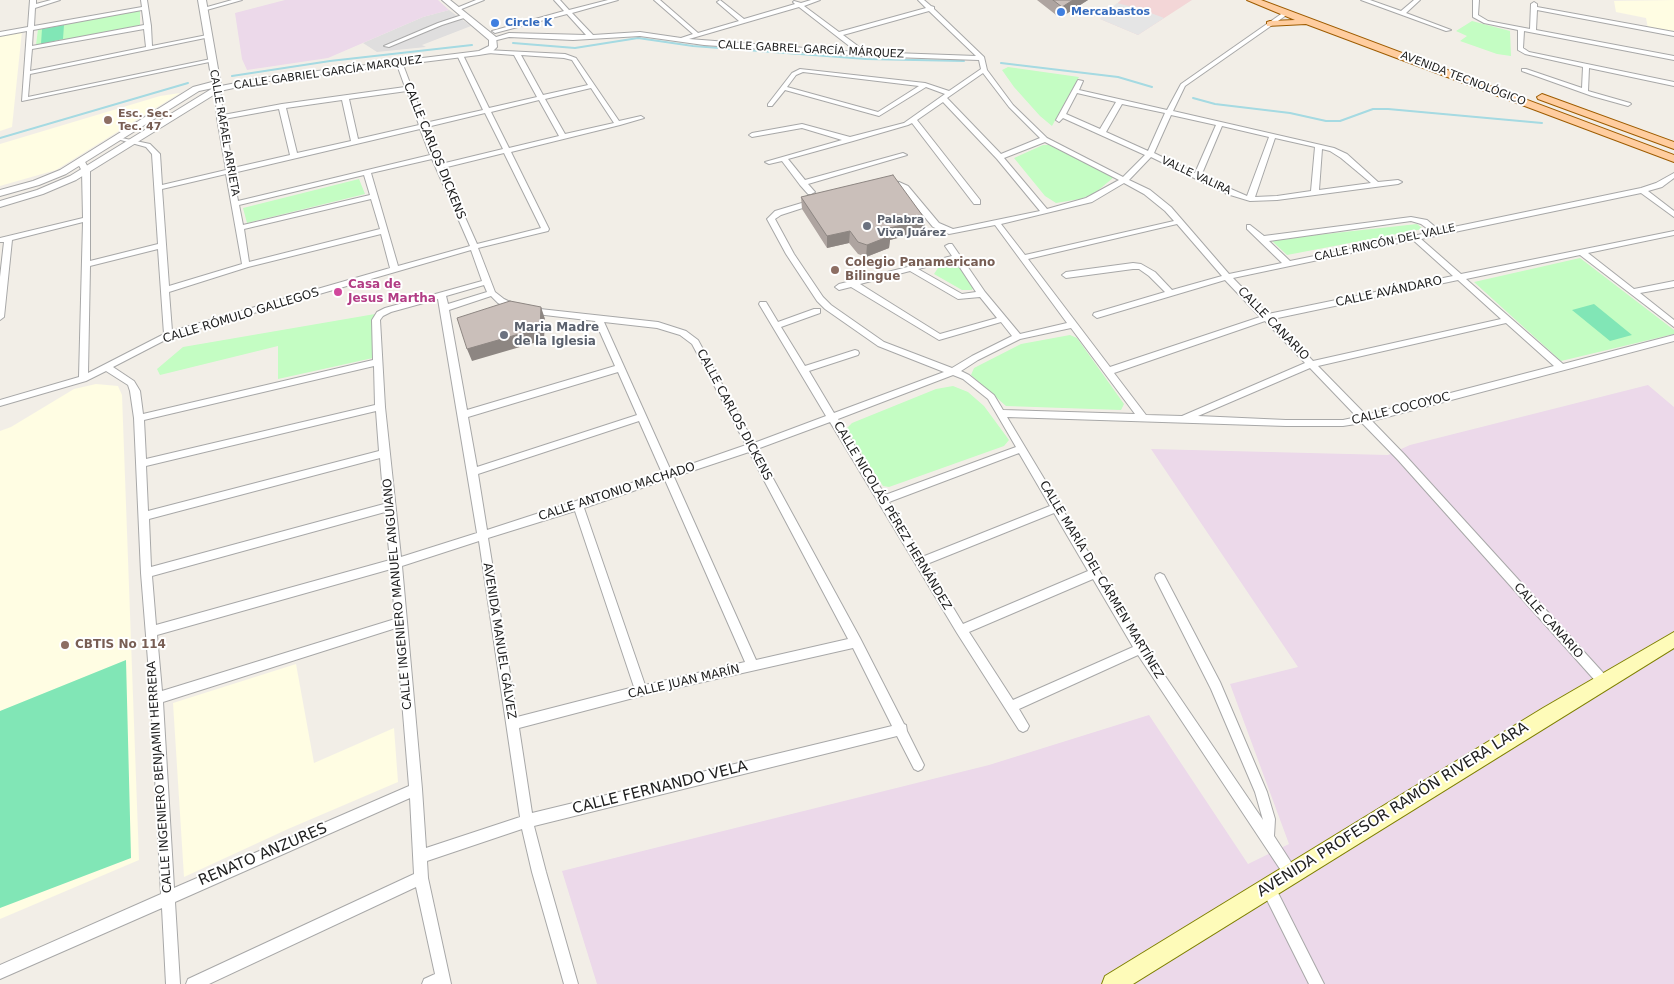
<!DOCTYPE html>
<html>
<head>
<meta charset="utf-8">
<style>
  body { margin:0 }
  canvas { display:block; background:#f2eee7 }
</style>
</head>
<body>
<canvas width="1674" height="984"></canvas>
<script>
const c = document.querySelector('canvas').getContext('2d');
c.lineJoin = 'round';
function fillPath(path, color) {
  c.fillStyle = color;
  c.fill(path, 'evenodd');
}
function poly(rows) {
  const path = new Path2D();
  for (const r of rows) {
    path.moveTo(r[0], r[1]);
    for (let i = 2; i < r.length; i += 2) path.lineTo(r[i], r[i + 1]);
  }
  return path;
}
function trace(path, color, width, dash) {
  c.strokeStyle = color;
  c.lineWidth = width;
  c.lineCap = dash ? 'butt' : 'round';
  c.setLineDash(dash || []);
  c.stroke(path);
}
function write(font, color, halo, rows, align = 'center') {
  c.font = font + ' "DejaVu Sans",sans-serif';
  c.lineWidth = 4;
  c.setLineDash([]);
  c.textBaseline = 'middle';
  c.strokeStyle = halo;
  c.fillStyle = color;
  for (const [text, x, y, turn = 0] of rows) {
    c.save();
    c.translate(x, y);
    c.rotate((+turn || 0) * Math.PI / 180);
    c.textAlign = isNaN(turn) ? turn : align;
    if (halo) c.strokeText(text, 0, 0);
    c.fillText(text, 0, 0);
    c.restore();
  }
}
fillPath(poly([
  [449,10,471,26,422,45,426,47,377,52,363,43,423,17]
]), '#dfdede');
fillPath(poly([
  [1121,0,1192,0,1138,35,1100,19]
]), '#f3d6d7');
fillPath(poly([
  [285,0,438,0,449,10,423,17,328,58,247,70,242,59,235,13],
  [1648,385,1674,407,1674,984,597,984,562,871,989,765,1149,715,1248,864,1289,844,1230,684,1298,667,1151,449,1388,455,1410,445]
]), '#ecd9ea');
fillPath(poly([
  [1674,0,1674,32,1648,28,1646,18,1616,12,1614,1],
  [22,31,12,127,0,131,0,35],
  [180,93,56,170,0,186,0,144,160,96],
  [96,384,118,386,122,395,139,860,0,919,0,431,11,427,74,389],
  [296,664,314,763,394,728,398,782,288,829,184,877,173,703]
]), '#fffde3');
fillPath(poly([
  [140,10,140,25,36,45,38,29],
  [1472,21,1510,31,1511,56,1497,54,1460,41,1467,36,1456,31],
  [1008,67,1079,77,1052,126,1040,116,1014,87,1002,70],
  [1043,145,1049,145,1114,177,1095,193,1080,199,1056,203,1045,196,1014,158],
  [359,179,365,194,247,223,243,208],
  [1417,224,1423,229,1287,255,1271,240],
  [1580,258,1674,330,1674,334,1561,361,1474,282],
  [950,265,959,267,973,288,972,290,962,290,934,274,938,268],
  [375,314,373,358,278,379,278,346,160,375,157,369,183,347],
  [1070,335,1077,338,1124,404,1121,410,1006,406,971,375,974,368,1021,344],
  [953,386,968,392,984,406,1009,440,1004,446,889,487,883,486,846,429,852,423,936,389]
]), '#c4fdc3');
fillPath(poly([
  [64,25,63,39,41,44,42,29],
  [1594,304,1632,335,1610,341,1572,310],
  [126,660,131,858,0,908,0,711]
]), '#81e6b6');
fillPath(poly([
  [1117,3,1140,9,1164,18,1138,35,1100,19]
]), '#e5e5e5');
trace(poly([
  [513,43,575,48,638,38,693,46,866,59,964,61],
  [1001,63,1118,77,1152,87],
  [232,76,330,61,472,45],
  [1193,98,1215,104,1290,113,1326,121,1340,121,1373,109,1388,109,1542,123],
  [0,138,188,83]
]), '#a5dae2', 2);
const minor = poly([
  [30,0,36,0,36,4,51,0,60,0,35,8,34,26,142,7,141,0,147,0,151,26,152,46,207,35,210,37,30,74,28,97,211,59,214,61,22,101,27,31,0,36,0,32,28,27,30,0],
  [142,10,144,25,32,46,33,30,142,10],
  [144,29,146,47,30,71,32,49,144,29],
  [232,0,242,0,203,11,200,9,232,0],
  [476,0,484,0,459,10,454,9,476,0],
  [554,0,560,0,569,10,608,0,618,0,572,13,593,35,640,32,681,38,693,34,654,0,660,0,698,33,739,21,718,3,717,2,720,0,744,19,795,4,793,2,794,1,801,3,811,0,820,0,804,6,839,32,926,8,918,0,924,0,931,6,934,7,934,9,984,57,987,70,1013,105,1047,138,1123,177,1145,155,1063,118,1059,122,1056,120,1078,80,1083,81,1079,90,1167,110,1181,84,1284,12,1288,12,1288,14,1185,86,1173,111,1334,148,1347,154,1378,182,1398,180,1402,182,1398,184,1277,200,1250,201,1227,194,1151,157,1129,180,1150,190,1171,207,1229,274,1282,263,1247,229,1247,225,1250,225,1264,236,1411,217,1427,220,1439,230,1641,188,1656,183,1674,173,1674,178,1662,187,1648,191,1674,211,1674,217,1641,193,1421,239,1461,274,1674,231,1674,235,1588,253,1634,289,1674,281,1674,287,1640,293,1674,320,1674,327,1580,255,1466,279,1563,364,1674,335,1674,341,1372,421,1404,454,1607,677,1609,681,1607,685,1603,686,1599,685,1398,460,1362,423,1343,426,1286,426,1007,417,1144,645,1263,820,1255,792,1211,689,1155,578,1156,575,1160,573,1164,575,1220,682,1267,792,1275,819,1274,836,1298,873,1296,878,1291,880,1286,878,1138,655,1019,709,1029,726,1027,730,1023,732,1019,730,957,633,830,422,757,449,860,638,904,724,906,725,907,731,924,765,922,769,918,771,914,769,897,736,534,826,546,872,578,984,564,984,532,872,522,829,427,861,428,878,451,984,422,984,424,979,435,974,416,887,209,984,186,984,188,979,414,874,410,798,175,902,180,984,166,984,162,908,0,979,0,965,161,894,151,698,141,573,134,418,130,391,128,385,106,371,86,381,0,406,0,400,79,377,83,222,12,240,4,317,0,320,0,277,4,242,0,242,0,238,83,218,82,171,77,162,81,160,84,160,90,171,90,261,158,244,152,154,146,147,117,139,117,137,150,144,160,154,162,185,226,170,217,118,215,88,220,89,223,115,282,104,405,87,396,62,399,60,402,62,425,123,483,110,457,55,458,54,463,55,489,108,537,97,514,55,488,53,485,51,486,50,565,54,576,58,619,121,641,116,644,118,620,125,511,152,549,229,548,231,478,248,495,292,504,299,518,306,518,310,512,310,498,303,491,296,449,310,467,410,615,366,595,321,528,313,528,309,531,308,658,322,686,331,698,340,754,443,826,416,759,304,760,302,766,302,778,322,814,309,820,309,820,313,781,327,805,366,855,350,858,351,859,353,858,355,809,371,834,413,944,372,878,346,825,309,817,301,786,254,767,219,775,211,815,199,818,199,818,203,781,215,775,219,794,254,823,297,831,305,884,342,952,368,972,356,1012,336,1001,322,939,340,851,287,839,290,835,287,839,284,952,256,945,246,949,244,952,244,985,292,1020,334,1067,323,995,225,949,234,933,227,902,190,897,186,882,182,886,180,899,182,908,186,939,223,953,229,1040,211,997,159,943,102,917,120,980,200,980,204,974,204,912,123,908,125,853,141,788,159,805,180,903,153,907,155,808,184,815,192,811,194,808,194,800,185,782,161,769,164,765,162,842,140,802,128,752,137,749,135,752,133,802,124,850,137,904,123,945,94,926,87,879,116,785,90,772,106,768,106,768,104,792,73,800,69,925,83,949,91,981,69,979,60,864,56,704,45,640,36,573,40,509,37,493,41,490,39,509,33,586,35,567,14,495,33,492,31,564,11,554,0],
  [799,7,857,52,689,39,799,7],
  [929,11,976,56,866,52,843,35,929,11],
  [521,55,564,58,572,60,588,85,543,95,521,55],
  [803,72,919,86,878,112,787,87,796,75,803,72],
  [983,73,1009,107,1040,138,1001,154,947,98,983,73],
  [591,88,614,123,565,134,545,99,591,88],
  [407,91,419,125,358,139,349,99,407,91],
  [1077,93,1116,102,1100,129,1066,114,1077,93],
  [342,100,351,141,297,153,286,108,342,100],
  [539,100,559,136,509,148,491,112,539,100],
  [1122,104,1165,113,1148,151,1106,132,1122,104],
  [279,109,290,155,233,168,224,119,279,109],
  [485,113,503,149,441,164,427,127,485,113],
  [1171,115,1216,125,1195,173,1154,153,1171,115],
  [1222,126,1269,137,1247,196,1201,176,1222,126],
  [420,129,430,155,238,201,233,173,420,129],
  [1275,138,1315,147,1311,191,1277,196,1255,197,1275,138],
  [1045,142,1119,180,1086,198,1047,209,1004,158,1045,142],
  [1322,149,1330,151,1341,158,1371,183,1319,190,1322,149],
  [504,153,541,228,477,244,443,168,504,153],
  [432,159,470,246,398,266,371,173,432,159],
  [226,174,242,264,169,286,162,189,226,174],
  [364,175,370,195,243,225,239,205,364,175],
  [1124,183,1144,194,1165,211,1174,221,1025,255,1001,224,1092,202,1124,183],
  [371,199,380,229,249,262,244,229,371,199],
  [1411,221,1421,224,1432,232,1290,261,1269,241,1411,221],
  [1177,224,1222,276,1172,290,1155,272,1141,264,1133,263,1066,272,1062,275,1066,278,1133,269,1139,269,1149,276,1165,292,1094,313,1093,315,1097,318,1225,280,1260,317,1110,367,1028,259,1177,224],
  [381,234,390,268,172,331,169,292,248,267,381,234],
  [1413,240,1453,276,1268,314,1233,278,1413,240],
  [158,249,164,334,88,373,90,266,158,249],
  [471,250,482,281,385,308,377,312,372,320,373,360,143,414,140,391,134,381,113,367,171,337,471,250],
  [955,260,976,292,962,294,918,269,955,260],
  [910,271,958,299,980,297,997,318,940,334,860,284,910,271],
  [1458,280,1501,319,1313,361,1273,319,1458,280],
  [484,285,487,292,448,304,446,296,484,285],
  [438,299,477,533,401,557,385,407,380,320,383,316,391,312,438,299],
  [1265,321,1305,363,1182,416,1146,415,1114,373,1265,321],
  [604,322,657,328,680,335,692,344,746,445,671,471,604,322],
  [1506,323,1554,366,1366,415,1318,366,1506,323],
  [1071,328,1135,414,1003,410,994,395,969,375,961,371,978,360,1020,339,1071,328],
  [374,366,375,405,146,459,144,420,374,366],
  [1310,368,1357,417,1343,420,1286,420,1198,416,1310,368],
  [618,372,637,415,477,467,468,417,618,372],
  [953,375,963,379,988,399,1016,447,885,495,838,419,953,375],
  [376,411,379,451,148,511,146,466,376,411],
  [639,421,662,473,487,530,478,474,639,421],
  [749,452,848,639,756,660,674,477,749,452],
  [1019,453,1050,506,922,557,889,502,1019,453],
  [380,458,384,504,151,567,149,519,380,458],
  [665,480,745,662,645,685,584,508,665,480],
  [575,511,634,687,517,717,488,538,575,511],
  [385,512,390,560,156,625,152,576,385,512],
  [1054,513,1088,571,963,624,927,564,1054,513],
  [479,541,520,817,426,848,422,789,402,566,479,541],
  [391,569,395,619,162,691,157,635,391,569],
  [1093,579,1133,647,1013,700,969,632,1093,579],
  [396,628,409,786,174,888,163,702,396,628],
  [853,648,892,726,532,813,519,728,641,696,853,648],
  [1361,0,1370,0,1401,11,1414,0,1420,0,1406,13,1451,30,1446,31,1361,0],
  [1473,0,1479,0,1478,15,1488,21,1530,29,1531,4,1534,2,1537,4,1537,7,1674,32,1674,36,1537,10,1536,30,1674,56,1674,60,1524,31,1523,48,1529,52,1674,82,1674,86,1589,68,1588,91,1630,103,1631,104,1628,106,1592,96,1522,71,1522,69,1526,69,1582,88,1583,67,1525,54,1518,50,1518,30,1484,23,1473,17,1473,0],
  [465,14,467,15,467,17,442,25,389,47,384,46,438,23,465,14],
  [1268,881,1273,883,1324,984,1309,984,1261,888,1263,883,1268,881]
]);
const tertiary = poly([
  [198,0,206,0,221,86,261,78,479,51,489,46,489,40,442,0,450,0,496,37,497,47,491,53,479,55,261,82,220,91,76,180,43,194,0,207,0,201,37,190,70,176,213,88,199,91,66,174,39,185,0,196,0,190,33,181,60,170,193,87,212,82,198,0]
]);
const secondary = poly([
  [1674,632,1674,648,1133,984,1102,984,1105,976,1543,708,1674,632]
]);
const primary = poly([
  [1247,0,1261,0,1674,155,1674,162,1306,24,1267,26,1267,22,1270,21,1295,20,1247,0],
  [1542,94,1674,142,1674,149,1538,99,1537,97,1542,94]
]);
trace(minor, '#a8a8a8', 2);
trace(tertiary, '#a8a8a8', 2);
trace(secondary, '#7e8000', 2);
trace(primary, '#9e5c00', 2);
fillPath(minor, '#fff');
fillPath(tertiary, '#fff');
fillPath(secondary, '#fefbb9');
fillPath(primary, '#ffcd9f');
fillPath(poly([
  [1037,0,1088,0,1060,18],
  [801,197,925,219,924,231,890,240,889,248,866,257,858,254,849,243,827,248,802,209]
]), '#aea4a0');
fillPath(poly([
  [1073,0,1088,0,1060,18,1062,7],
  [925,219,924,231,890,240,889,248,866,257,867,245,886,229],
  [850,231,849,243,827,248,827,236],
  [541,307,545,319,544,340,472,361,467,349]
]), '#8d8682');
const building = poly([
  [1053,0,1073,0,1062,7,1053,0],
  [893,175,925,219,886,229,890,236,867,245,858,242,850,231,827,236,801,197,893,175],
  [510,301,541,307,540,328,467,349,457,318,510,301]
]);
fillPath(building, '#cabfba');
trace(building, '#8d8682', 1);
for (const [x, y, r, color] of [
  [1061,12,5,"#3f7fe0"],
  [495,23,5,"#3f7fe0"],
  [108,120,5,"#8d6e63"],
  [867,226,5,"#6b7280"],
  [835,270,5,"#8d6e63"],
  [338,292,5,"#d1479c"],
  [504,335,5,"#6b7280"],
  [65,645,5,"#8d6e63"]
]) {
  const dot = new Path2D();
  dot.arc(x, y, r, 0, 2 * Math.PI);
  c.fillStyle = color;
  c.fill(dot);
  trace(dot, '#fff', 2);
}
write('bold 11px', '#366cbe', '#fff', [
  ["Mercabastos",1071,12],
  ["Circle K",505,23]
], 'left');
write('11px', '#212121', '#fff', [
  ["CALLE GABREL GARCÍA MÁRQUEZ",811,50,3],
  ["CALLE GABRIEL GARCÍA MARQUEZ",328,73,-8],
  ["AVENIDA TECNOLÓGICO",1463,79,21],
  ["CALLE RAFAEL ARRIETA",224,133,80],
  ["VALLE VALIRA",1196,176,25],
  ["CALLE RINCÓN DEL VALLE",1385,243,-12]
]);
write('bold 11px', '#785e54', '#fff', [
  ["Esc. Sec.",118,114],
  ["Tec. 47",118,127]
], 'left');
write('bold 11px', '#5b616d', '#fff', [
  ["Palabra",877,220],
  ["Viva Juárez",877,233]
], 'left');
write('12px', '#212121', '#fff', [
  ["CALLE CARLOS DICKENS",434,151,68],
  ["CALLE AVÁNDARO",1389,292,-12],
  ["CALLE RÓMULO GALLEGOS",241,316,-17],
  ["CALLE CANARIO",1273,324,46],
  ["CALLE COCOYOC",1401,409,-14],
  ["CALLE CARLOS DICKENS",734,415,62],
  ["CALLE ANTONIO MACHADO",617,492,-18],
  ["CALLE NICOLÁS PÉREZ HERNÁNDEZ",892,516,59],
  ["CALLE MARÍA DEL CÁRMEN MARTÍNEZ",1101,580,59],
  ["CALLE INGENIERO MANUEL ANGUIANO",398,594,-95],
  ["CALLE CANARIO",1548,621,48],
  ["AVENIDA MANUEL GÁLVEZ",499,641,81],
  ["CALLE JUAN MARÍN",684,682,-13],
  ["CALLE INGENIERO BENJAMIN HERRERA",160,777,-94]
]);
write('bold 12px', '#785e54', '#fff', [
  ["Colegio Panamericano",845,263],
  ["Bilingue",845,277],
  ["CBTIS No 114",75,645]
], 'left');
write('bold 12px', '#b23c85', '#fff', [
  ["Casa de",348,285],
  ["Jesus Martha",348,299]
], 'left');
write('bold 12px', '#5b616d', '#fff', [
  ["Maria Madre",514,328],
  ["de la Iglesia",514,342]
], 'left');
write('15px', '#212121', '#fff', [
  ["CALLE FERNANDO VELA",660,788,-14],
  ["AVENIDA PROFESOR RAMÓN RIVERA LARA",1393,810,-32],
  ["RENATO ANZURES",263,855,-23]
]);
</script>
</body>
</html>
